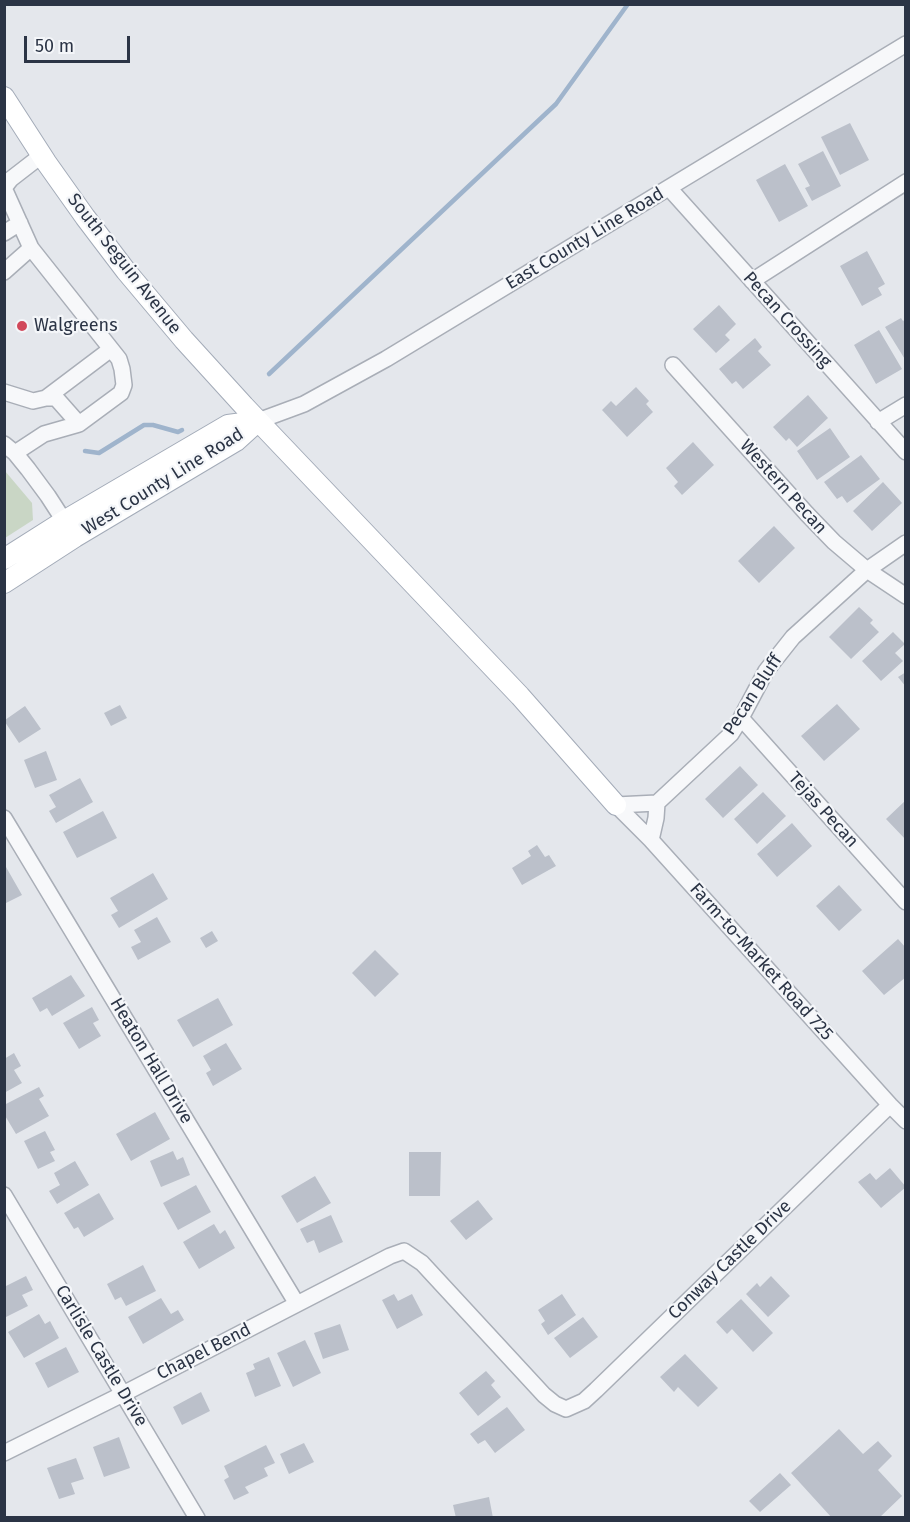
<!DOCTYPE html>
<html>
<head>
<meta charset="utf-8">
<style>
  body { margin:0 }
  #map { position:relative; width:910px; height:1522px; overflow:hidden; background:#e4e7ec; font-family:"Fira Sans",sans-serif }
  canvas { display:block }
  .frame { position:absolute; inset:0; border:6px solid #2b3445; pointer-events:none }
  .scale { position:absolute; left:24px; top:36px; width:106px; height:27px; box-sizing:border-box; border:3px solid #2b3445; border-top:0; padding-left:8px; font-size:18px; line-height:21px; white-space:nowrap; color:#2b3445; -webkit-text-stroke:4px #f4f6f9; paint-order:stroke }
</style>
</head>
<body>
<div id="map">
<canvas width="910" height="1522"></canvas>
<div class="frame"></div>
<div class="scale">50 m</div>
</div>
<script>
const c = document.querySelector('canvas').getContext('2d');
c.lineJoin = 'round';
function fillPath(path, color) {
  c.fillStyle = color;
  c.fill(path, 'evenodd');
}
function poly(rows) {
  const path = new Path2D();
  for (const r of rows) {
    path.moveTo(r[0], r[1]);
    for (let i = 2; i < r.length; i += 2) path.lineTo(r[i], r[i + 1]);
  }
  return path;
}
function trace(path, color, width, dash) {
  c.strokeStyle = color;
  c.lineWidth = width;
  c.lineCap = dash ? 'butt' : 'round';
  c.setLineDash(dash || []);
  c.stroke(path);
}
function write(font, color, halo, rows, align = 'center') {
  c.font = font + ' "Fira Sans",sans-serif';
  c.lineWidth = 4.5;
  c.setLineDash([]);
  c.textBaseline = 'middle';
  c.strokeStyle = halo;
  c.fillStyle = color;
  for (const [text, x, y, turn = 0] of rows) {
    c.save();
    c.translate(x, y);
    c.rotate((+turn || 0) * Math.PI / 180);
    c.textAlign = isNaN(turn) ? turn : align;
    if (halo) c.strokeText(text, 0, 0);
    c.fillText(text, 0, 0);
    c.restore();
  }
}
fillPath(poly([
  [5,471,32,503,33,520,5,538]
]), '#c9d6c5');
trace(poly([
  [269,374,556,104,628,4],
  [85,451,99,453,144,425,153,425,178,432,182,430]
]), '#9fb4cc', 4.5);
fillPath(poly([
  [850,123,869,160,840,175,821,137],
  [823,151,841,186,812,201,805,188,810,186,798,164],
  [785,164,808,206,779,222,756,180],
  [867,251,885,284,878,288,882,295,862,306,840,266],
  [719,305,736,324,725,335,730,340,716,353,693,329],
  [901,318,903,321,906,319,906,361,885,327],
  [879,330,902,369,876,384,854,345],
  [755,338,762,347,758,351,771,365,743,389,736,381,732,384,719,369],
  [636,387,649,401,646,404,653,412,627,437,602,410,611,401,616,406],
  [808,395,828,418,797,447,789,438,786,441,773,427],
  [830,428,850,457,817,480,797,451],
  [693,442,714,465,682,495,674,486,678,482,666,468],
  [861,455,880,479,847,503,842,496,837,499,824,482],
  [883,482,902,503,872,531,853,511],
  [774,526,795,548,759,583,738,561],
  [859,607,873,620,870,623,879,632,851,659,829,637],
  [893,632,905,644,895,653,903,661,881,681,862,661],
  [906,672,906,687,898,677],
  [837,704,860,729,824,761,801,736],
  [120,705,127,718,111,726,104,713],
  [25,706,41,729,19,743,5,722,5,720],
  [46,751,57,780,35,788,24,760],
  [740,766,758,785,723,818,705,799],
  [80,778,93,802,56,823,49,811,56,807,49,795],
  [763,792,786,816,757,844,734,819],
  [906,800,906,840,886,819],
  [103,811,117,838,77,858,63,832],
  [792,823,812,846,777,877,757,854],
  [537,845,545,857,549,855,556,866,522,885,512,868,531,856,528,851],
  [6,867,22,895,4,904,4,868],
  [153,873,168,899,119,928,111,915,118,911,110,898],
  [839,885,862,910,839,931,816,906],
  [157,917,171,942,138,960,131,947,141,942,134,930],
  [212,931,218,941,206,948,200,938],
  [898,939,906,948,906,977,884,995,862,971],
  [375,950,399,974,375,997,352,973],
  [71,975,85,996,52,1016,47,1008,40,1012,32,998],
  [218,998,233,1025,193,1047,177,1020],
  [92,1007,99,1020,93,1023,101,1036,79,1049,63,1023],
  [226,1043,242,1069,213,1086,206,1073,211,1070,203,1056],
  [14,1053,21,1066,14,1070,22,1083,4,1093,4,1059],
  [39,1087,44,1096,39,1099,49,1116,16,1134,4,1114,4,1105],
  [155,1112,170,1139,131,1161,116,1134],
  [45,1131,55,1150,50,1152,55,1161,38,1169,24,1141],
  [173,1151,177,1160,183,1157,190,1175,161,1187,150,1161],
  [409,1152,441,1152,440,1196,409,1196],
  [75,1161,89,1185,57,1204,49,1191,60,1185,54,1173],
  [890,1168,906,1187,881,1208,858,1182,870,1173,876,1180],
  [315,1176,331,1203,297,1223,281,1196],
  [196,1185,211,1212,178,1230,163,1203],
  [99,1193,114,1219,84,1237,78,1227,74,1229,64,1213],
  [478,1200,493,1219,466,1240,450,1221],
  [331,1215,343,1242,319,1253,314,1240,307,1243,300,1229],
  [214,1224,220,1234,225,1230,235,1248,199,1269,183,1242],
  [143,1265,156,1291,126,1306,121,1297,115,1300,107,1284],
  [26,1276,33,1290,22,1295,28,1306,4,1318,4,1287],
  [771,1276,790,1296,768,1317,746,1294,757,1283,760,1287],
  [394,1294,398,1301,412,1294,423,1315,397,1329,382,1300],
  [562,1294,576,1315,548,1335,541,1324,545,1321,538,1310],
  [161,1298,171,1314,178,1310,184,1320,143,1344,128,1317],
  [741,1299,773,1333,753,1352,732,1329,727,1334,716,1322],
  [39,1314,45,1324,50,1321,59,1338,24,1358,8,1332],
  [583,1317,598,1337,570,1358,554,1338],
  [340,1324,349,1350,323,1359,314,1333],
  [305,1340,321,1373,293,1387,277,1353],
  [66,1347,79,1372,48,1388,35,1363],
  [685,1354,718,1388,698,1407,678,1387,674,1392,660,1377],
  [269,1357,281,1386,255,1397,246,1373,255,1369,253,1364],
  [486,1371,495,1381,491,1385,501,1397,478,1416,459,1393],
  [201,1392,210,1411,182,1425,173,1407],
  [507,1407,525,1430,495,1453,485,1440,478,1444,470,1434],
  [839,1429,863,1454,878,1441,892,1456,878,1470,902,1496,879,1518,832,1518,791,1473],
  [119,1437,130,1468,104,1477,93,1447],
  [304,1443,314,1462,289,1474,280,1454],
  [266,1445,275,1463,264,1468,268,1476,245,1487,249,1493,234,1500,224,1480,229,1477,224,1466],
  [76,1458,84,1479,71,1483,75,1494,59,1499,47,1468],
  [780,1473,791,1485,760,1512,749,1501],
  [489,1497,493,1518,456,1518,453,1505]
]), '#bbc0ca');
const minor = poly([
  [4,188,31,248,119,359,122,369,124,385,121,393,79,424,44,434,15,453],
  [4,188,11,179,42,155],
  [669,188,906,452],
  [4,233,20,223],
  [4,272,31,248],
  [752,281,906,182],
  [673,365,807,514,834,542,867,570,906,596],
  [4,392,33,401,46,398,56,398,79,424],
  [46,398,111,349],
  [258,421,304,404,386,359,906,44],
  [878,422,906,405],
  [4,444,15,453,28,469,48,496,70,530],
  [741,718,906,902],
  [616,805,651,840,890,1105,906,1121],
  [616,805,657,803,731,734,741,718,766,671,793,637,867,570,906,543],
  [4,818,297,1304],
  [651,840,656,818,657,803],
  [4,1195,197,1518],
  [4,1453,123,1394,390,1256,404,1251,422,1263,544,1395,555,1404,566,1409,584,1401,596,1390,890,1105]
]);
const major = poly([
  [4,97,46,162,85,217,126,271,184,340,244,406,520,696,616,805],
  [4,559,64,521,228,425,258,421],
  [4,583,75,537,236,441,258,421]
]);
trace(minor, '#a9aeb7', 18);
trace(major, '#a3abb8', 22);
trace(minor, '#f7f8fa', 15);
trace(major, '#fff', 20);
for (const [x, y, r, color] of [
  [22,326,6,"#d1495b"]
]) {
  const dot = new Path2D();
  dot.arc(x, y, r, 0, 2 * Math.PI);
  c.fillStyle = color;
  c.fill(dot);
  trace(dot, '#f4f6f9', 2);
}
write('18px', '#2b3445', '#f4f6f9', [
  ["East County Line Road",585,239,-31],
  ["South Seguin Avenue",124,264,52],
  ["Pecan Crossing",787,320,48],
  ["West County Line Road",163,482,-32],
  ["Western Pecan",783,487,48],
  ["Pecan Bluff",753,695,-57],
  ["Tejas Pecan",823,810,48],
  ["Farm-to-Market Road 725",761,962,48],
  ["Heaton Hall Drive",151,1061,59],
  ["Conway Castle Drive",730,1260,-44],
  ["Chapel Bend",204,1352,-27],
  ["Carlisle Castle Drive",101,1356,59]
]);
write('18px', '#2b3445', '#f4f6f9', [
  ["Walgreens",34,326]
], 'left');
</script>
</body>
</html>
